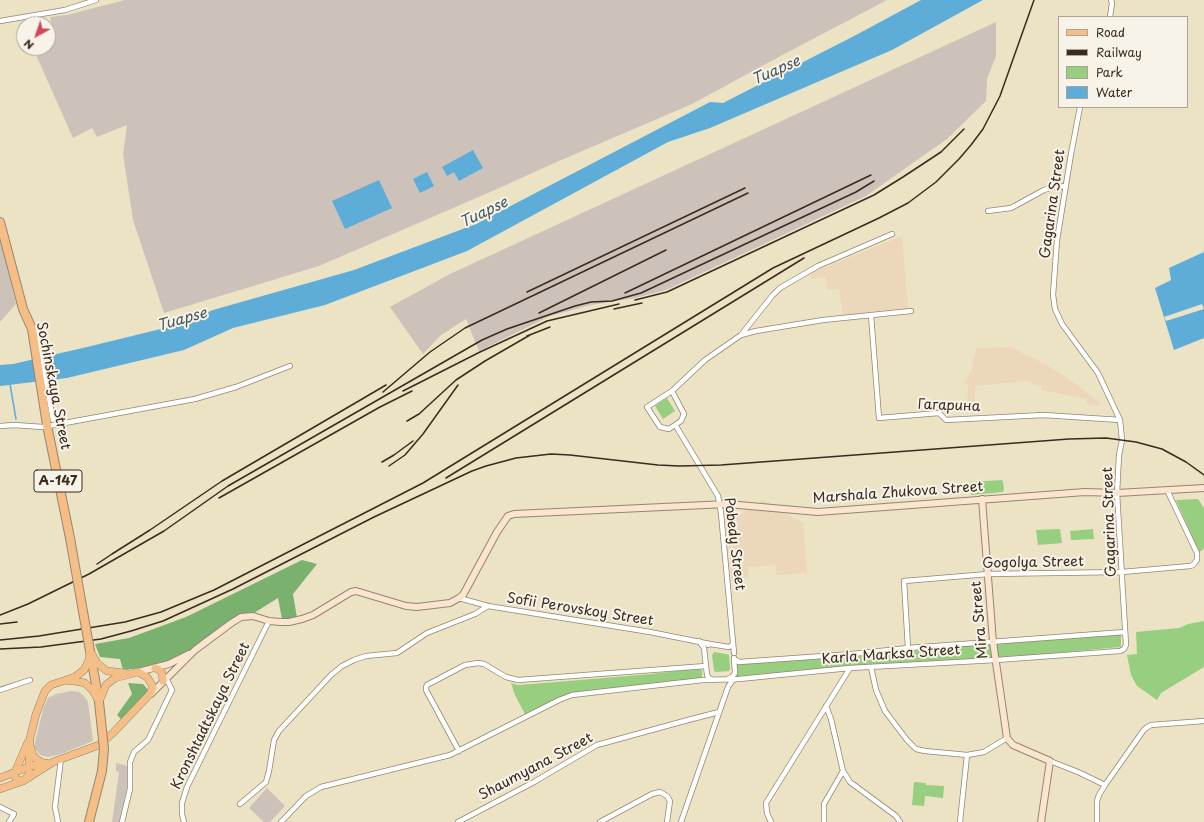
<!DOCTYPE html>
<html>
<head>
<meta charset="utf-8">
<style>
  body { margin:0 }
  #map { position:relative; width:1204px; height:822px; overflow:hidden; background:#ebe3c4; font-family:"Playpen Sans",sans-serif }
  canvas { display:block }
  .legend { position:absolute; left:1058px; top:16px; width:130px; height:92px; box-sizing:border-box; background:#f7f3e8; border:1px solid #aca397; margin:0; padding:5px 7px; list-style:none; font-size:12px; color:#3b2a1e }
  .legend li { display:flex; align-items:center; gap:8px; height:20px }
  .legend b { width:20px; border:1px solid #aca397 }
  .north { position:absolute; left:16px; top:16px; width:40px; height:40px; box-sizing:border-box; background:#f7f3e8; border:1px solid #aca397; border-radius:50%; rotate:220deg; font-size:11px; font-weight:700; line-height:16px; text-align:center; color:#3b2a1e }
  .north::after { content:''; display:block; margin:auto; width:14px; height:18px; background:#d1495b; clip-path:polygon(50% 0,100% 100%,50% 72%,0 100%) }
</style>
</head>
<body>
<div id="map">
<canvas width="1204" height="822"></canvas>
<ul class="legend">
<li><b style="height:5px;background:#f5be86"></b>Road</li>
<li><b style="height:5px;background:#3b2a1e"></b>Railway</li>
<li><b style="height:11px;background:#98ce80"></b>Park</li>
<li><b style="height:11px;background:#5eadd8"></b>Water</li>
</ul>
<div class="north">N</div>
</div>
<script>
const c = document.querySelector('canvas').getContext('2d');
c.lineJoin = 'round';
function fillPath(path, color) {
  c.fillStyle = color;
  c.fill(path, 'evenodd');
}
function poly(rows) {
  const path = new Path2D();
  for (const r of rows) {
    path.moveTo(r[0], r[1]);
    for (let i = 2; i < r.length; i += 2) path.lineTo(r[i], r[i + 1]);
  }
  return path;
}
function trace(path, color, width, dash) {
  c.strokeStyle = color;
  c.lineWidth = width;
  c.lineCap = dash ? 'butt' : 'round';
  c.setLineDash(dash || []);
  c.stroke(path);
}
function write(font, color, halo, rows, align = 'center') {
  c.font = font + ' "Playpen Sans",sans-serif';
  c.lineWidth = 4;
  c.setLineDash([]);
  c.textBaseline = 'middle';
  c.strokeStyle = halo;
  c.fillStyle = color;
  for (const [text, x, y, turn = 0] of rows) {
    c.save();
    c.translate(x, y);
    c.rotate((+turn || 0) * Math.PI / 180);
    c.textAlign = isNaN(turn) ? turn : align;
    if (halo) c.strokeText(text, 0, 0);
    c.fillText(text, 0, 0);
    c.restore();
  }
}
fillPath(poly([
  [902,236,908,309,843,316,839,289,827,290,826,277,811,279,811,273],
  [1010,347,1045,364,1066,377,1100,403,1098,406,1086,404,1087,399,1041,390,1041,386,1034,385,1026,381,975,386,975,414,967,410,968,384,965,383,972,369,976,348],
  [763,500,803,523,807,573,776,575,776,565,748,567,749,578,731,579,728,530,733,519]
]), '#edd7bb');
fillPath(poly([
  [125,0,887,0,775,59,692,104,559,161,497,189,319,266,164,313,133,220,123,154,127,125,97,137,92,128,73,138,33,48,48,48,48,38,55,36,50,17,67,15],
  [996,22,996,56,987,79,986,101,947,139,866,196,666,290,635,298,591,305,550,316,479,351,466,319,441,335,423,354,390,307,450,274],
  [0,236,16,304,0,322],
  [71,691,79,692,84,696,88,702,93,741,61,754,48,757,40,755,34,747,43,709,48,698,56,694],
  [116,763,128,766,127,787,119,822,112,822,119,772,116,771],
  [267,788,285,806,270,822,264,822,249,808]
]), '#ccc2b9');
fillPath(poly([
  [667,398,675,411,663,419,655,406],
  [1002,480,1003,482,1004,489,1003,492,971,495,970,484,971,482],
  [1198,499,1204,508,1204,549,1199,552,1176,500],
  [1060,529,1062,543,1038,545,1036,530],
  [1093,529,1094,539,1071,540,1070,531],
  [1204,621,1204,667,1161,693,1157,700,1137,686,1131,675,1127,655,1137,654,1136,632,1179,628,1188,624],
  [1121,634,1121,647,999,658,737,677,737,663,847,656,909,649],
  [714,652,726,654,729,655,730,668,729,671,716,672,714,671,712,655],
  [700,668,702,671,702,677,700,680,572,694,526,716,515,695,511,683,517,685,532,684,652,674],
  [914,782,926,783,926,785,944,786,943,798,925,796,924,806,912,805]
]), '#98ce80');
fillPath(poly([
  [302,560,317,564,293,594,297,618,282,619,278,598,254,613,237,616,194,648,167,662,142,668,123,670,120,659,100,657,95,644,129,638,186,617],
  [128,683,143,684,149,691,123,721,117,715,132,694]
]), '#7ab16e');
fillPath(poly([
  [921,0,983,0,892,50,710,128,668,142,467,251,325,305,233,328,184,350,67,378,0,386,0,365,13,364,87,347,173,326,213,310,354,270,476,224,710,102,723,103,856,35],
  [473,150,483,168,459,181,454,172,447,176,442,167],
  [427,172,434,186,420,193,413,179],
  [379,180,392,208,345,229,332,201],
  [1204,252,1204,338,1174,350,1155,288,1171,280,1169,268]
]), '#5eadd8');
fillPath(poly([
  [1202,304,1204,309,1166,321,1164,317]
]), '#ebe3c4');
trace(poly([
  [169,317,173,326],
  [10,384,16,419]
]), '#5eadd8', 1.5);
const street = poly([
  [1110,17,1112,3,1111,0],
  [0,21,65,10,96,0],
  [988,211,1011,208,1044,190,1053,187,1066,186],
  [871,315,879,418,939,413,946,420,1044,415,1120,420],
  [36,328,53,420],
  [741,335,772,296,780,288,818,266,892,234],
  [672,391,684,414,681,421,669,429,660,427,647,407,672,391,705,360,741,335,756,331,823,320,911,311],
  [0,426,14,425,43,427,195,399,236,387,290,366],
  [676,426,718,496,721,513,734,653],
  [459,598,488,606,650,632,710,644],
  [699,641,704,648,707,675,709,678,713,680],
  [708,645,710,644,729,647,732,645,733,643],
  [908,648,904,581,988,574,1122,572,1190,566,1193,565,1197,560,1197,553,1167,490],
  [734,659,739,662,852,654,908,648,1125,632],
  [871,667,876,690,885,711,907,740,916,749,925,751,967,755,984,752,1007,738],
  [729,678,732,677,735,673,734,658],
  [0,690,30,680],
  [459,751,426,690,426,687,427,685,465,665,478,663,484,664,506,677,518,680,706,666],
  [1050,761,1078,772,1105,785,1143,731,1146,728,1151,725,1204,721],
  [843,771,850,782,896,816,900,822],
  [240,804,266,782,269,771,274,740,279,731,331,675,342,666,354,660,366,656,397,653,427,633,475,614,488,606],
  [0,807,14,814,9,822],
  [58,822,55,807,61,759],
  [122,822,130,789,130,762,134,752,148,740,172,690,166,678],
  [184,822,182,814,182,803,187,787,269,621],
  [281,822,306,796,321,787,450,755,559,700,572,695,703,680,739,679,850,668,996,660,1120,651,1124,649,1126,645,1117,493,1119,455,1122,440,1120,420,1098,373,1062,324,1055,309,1053,295,1057,240,1071,154,1080,107],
  [458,822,534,782,597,745,688,720,719,712],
  [600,822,652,794,660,792,667,796,670,801,667,822],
  [681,822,728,687,732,681,736,679],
  [771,822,767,813,766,803,850,668],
  [824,822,824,804,843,771,831,719,826,706],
  [960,822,967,755],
  [1097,822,1097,801,1099,795,1105,785]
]);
const secondary = poly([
  [982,499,993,642,1007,738,1013,745,1050,761,1041,822],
  [138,672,169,664,189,654],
  [151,694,195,650,230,624,241,617,253,616,269,621,280,622,289,622,302,619,313,615,351,592,356,591,406,606,417,607,450,603,459,598,463,595,497,532,508,516,514,514,727,504,818,512,1085,492,1117,493,1204,488]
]);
const primary = poly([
  [92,654,97,663,107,671,125,673],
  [155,668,159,670,162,673,163,681],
  [69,681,75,681,85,683,93,691,97,698],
  [31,748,33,755,36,759,43,763,46,763],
  [43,763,29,767,15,772,14,775,17,780,23,781,29,775,29,767,30,738,36,714,45,691,51,685,75,677,84,670,89,660,90,653],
  [0,778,15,772,28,742],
  [0,789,23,781,53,762,99,745,113,733,149,695,153,688,152,685,147,677,138,672,115,678,106,685,99,702]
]);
const highway = poly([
  [0,222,18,290,23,309,32,329,47,425,70,538],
  [90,651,99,702],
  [89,822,102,771]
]);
trace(street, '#938671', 6);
trace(secondary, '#938671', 8);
trace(primary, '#938671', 8);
trace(highway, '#938671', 10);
trace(street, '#fff', 4.5);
trace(secondary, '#fbe5cf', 6);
trace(primary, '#f5be86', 7);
trace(highway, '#f5be86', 8);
trace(poly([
  [527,292,745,188],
  [625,293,871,175],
  [635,300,667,292,874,195,903,177,941,152,964,129],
  [614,309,642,303],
  [539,313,666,250],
  [527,336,550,327],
  [403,391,480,352,547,321,619,304],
  [383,392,430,352,465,328,748,193],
  [407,421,419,414,456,380,485,361,530,335],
  [382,462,394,455,413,441],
  [389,466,405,455,423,434,458,385],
  [446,478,804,258],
  [219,498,380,407,412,391],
  [97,564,112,554,150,530,222,481,386,385],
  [0,615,28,604,89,574,164,531,228,486,482,340,507,329,575,306,591,302,612,301,641,293,856,192,874,181],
  [0,624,17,622],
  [0,640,39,636,125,622,161,612,214,590,423,483,773,268,879,218,908,203,936,182,959,159,971,145,983,129,1000,96,1034,0],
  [0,649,41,647,101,639,131,631,163,621,233,589,374,517,472,471,486,466,516,458,551,454,570,455,658,465,679,466,721,465,1069,439,1106,438,1136,442,1162,449,1186,462,1204,475]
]), '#3b2a1e', 1.5);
const highwayBridge = poly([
  [70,538,90,651],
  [99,702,104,749,102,771]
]);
trace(highwayBridge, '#938671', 10, []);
trace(highwayBridge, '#f5be86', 8);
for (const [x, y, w] of [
  [58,481,48]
]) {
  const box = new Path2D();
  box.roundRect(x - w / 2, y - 11, w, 22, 3);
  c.fillStyle = '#f7f3e8';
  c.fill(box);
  trace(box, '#3b2a1e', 1);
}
write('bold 13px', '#3b2a1e', null, [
  ["А-147",58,481]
]);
write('14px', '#3b2a1e', '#f7f3e8', [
  ["Gagarina Street",1053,204,-82],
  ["Sochinskaya Street",53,386,79],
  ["Гагарина",949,406,2],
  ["Marshala Zhukova Street",898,493,-4],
  ["Gagarina Street",1110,522,-92],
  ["Pobedy Street",734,544,83],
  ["Gogolya Street",1033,563,-1],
  ["Sofii Perovskoy Street",580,610,9],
  ["Mira Street",980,620,-95],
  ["Karla Marksa Street",891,655,-4],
  ["Kronshtadtskaya Street",211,716,-64],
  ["Shaumyana Street",536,767,-28]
]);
write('italic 15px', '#47585f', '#f7f3e8', [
  ["Tuapse",776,71,-24],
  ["Tuapse",484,213,-26],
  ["Tuapse",182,320,-16]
]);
</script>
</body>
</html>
